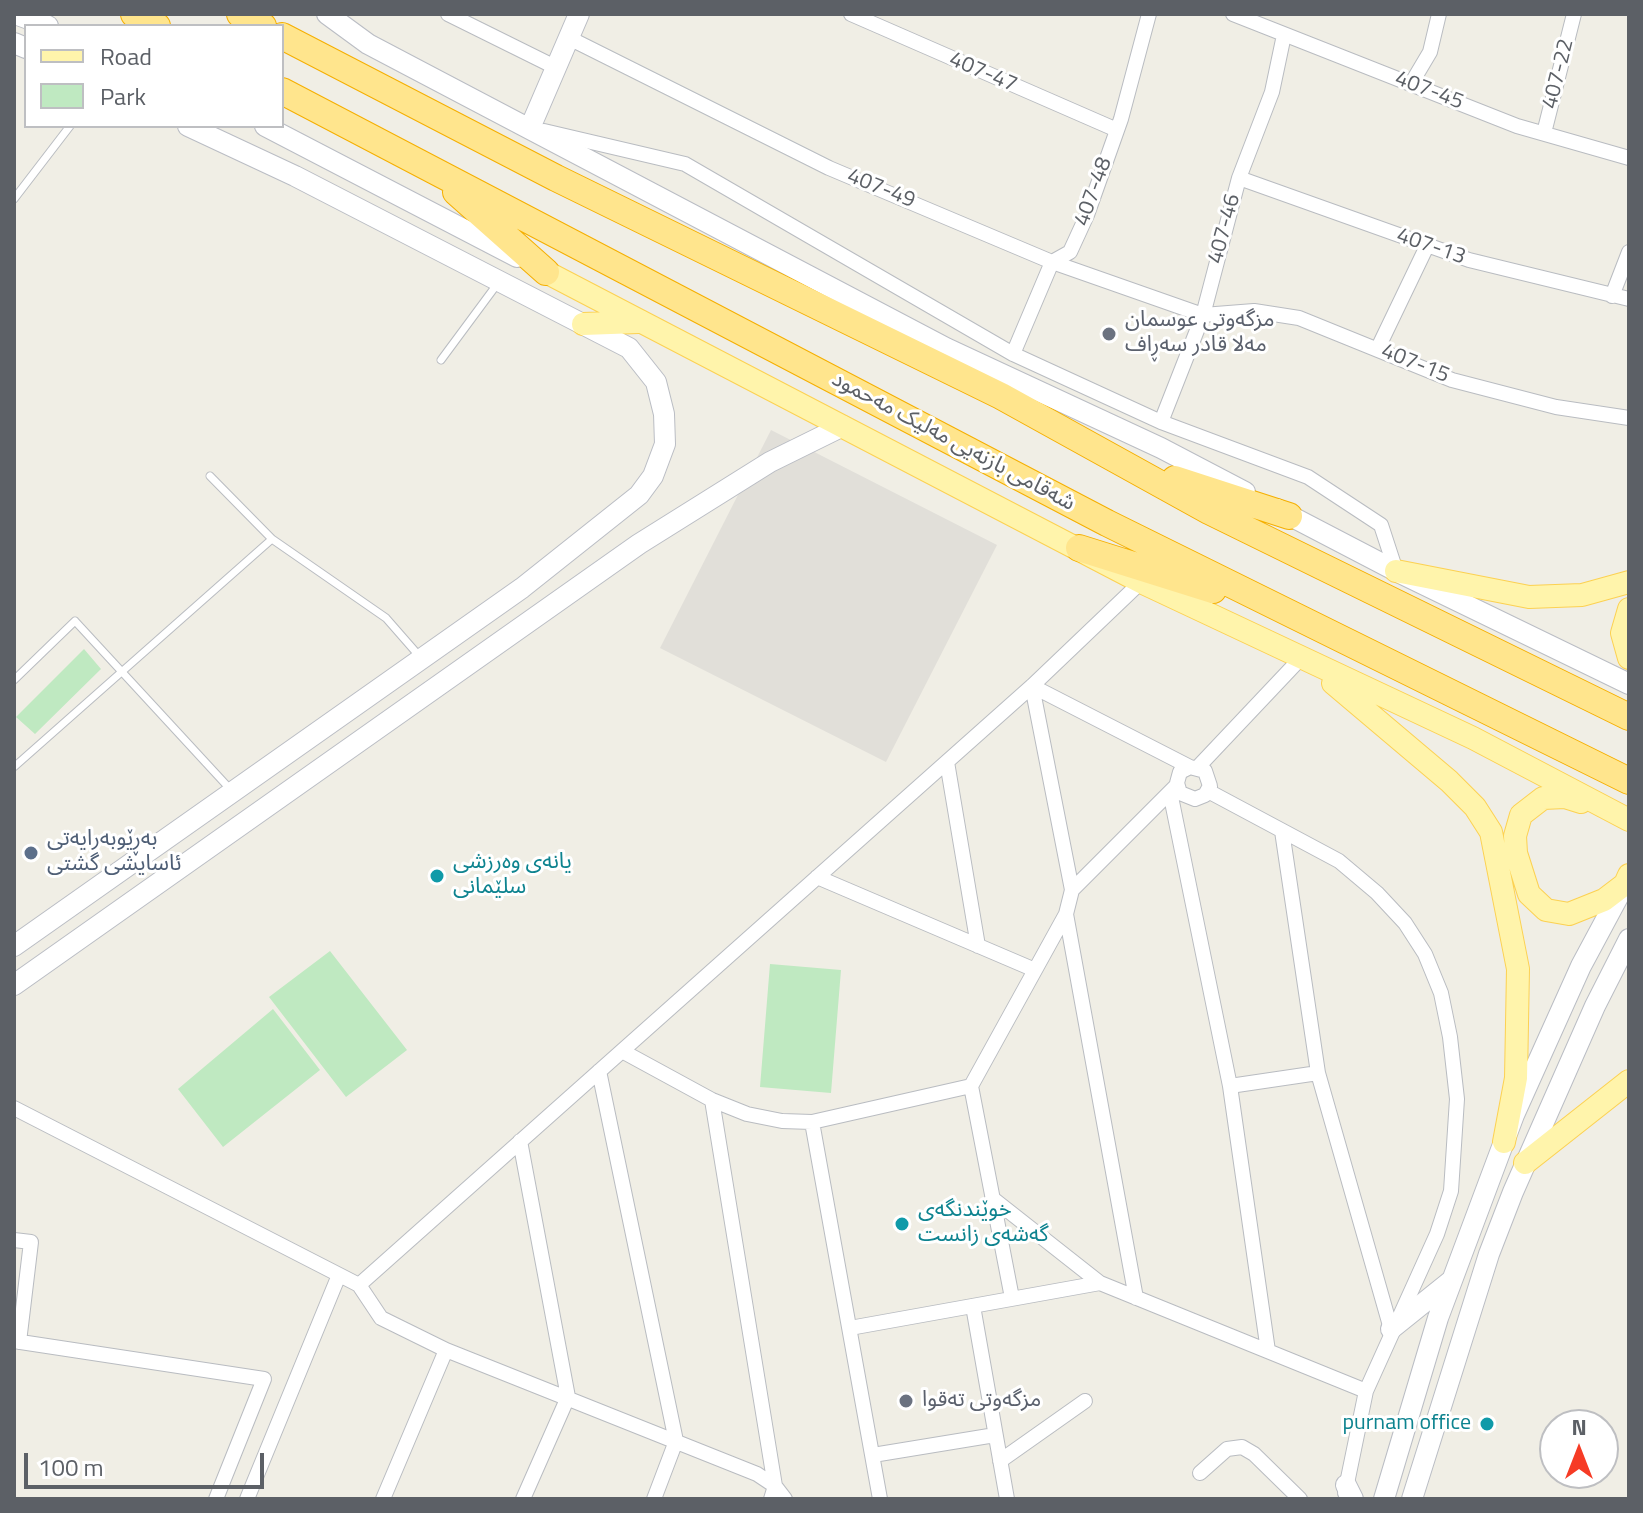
<!DOCTYPE html>
<html>
<head>
<meta charset="utf-8">
<style>
  body { margin:0 }
  #map { position:relative; width:1643px; height:1513px; overflow:hidden; background:#f0eee5; font-family:"Titillium Web",sans-serif }
  canvas { display:block }
  .frame { position:absolute; inset:0; border:16px solid #5c6066; pointer-events:none }
  .legend { position:absolute; left:24px; top:24px; width:260px; height:104px; box-sizing:border-box; background:#fff; border:2px solid #bebfc2; margin:0; padding:10px 14px; list-style:none; font-size:24px; color:#5c6066 }
  .legend li { display:flex; align-items:center; gap:16px; height:40px }
  .legend b { width:40px; border:2px solid #bebfc2 }
  .north { position:absolute; left:1539px; top:1409px; width:80px; height:80px; box-sizing:border-box; background:#fff; border:2px solid #bebfc2; border-radius:50%; rotate:0deg; font-size:22px; font-weight:700; line-height:32px; text-align:center; color:#5c6066 }
  .north::after { content:''; display:block; margin:auto; width:28px; height:36px; background:#f63b25; clip-path:polygon(50% 0,100% 100%,50% 72%,0 100%) }
  .scale { position:absolute; left:24px; top:1453px; width:240px; height:36px; box-sizing:border-box; border:4px solid #5c6066; border-top:0; padding-left:10px; font-size:24px; line-height:28px; white-space:nowrap; color:#5c6066; -webkit-text-stroke:6px #fff; paint-order:stroke }
</style>
</head>
<body>
<div id="map">
<canvas width="1643" height="1513"></canvas>
<div class="frame"></div>
<ul class="legend">
<li><b style="height:10px;background:#fff4ab"></b>Road</li>
<li><b style="height:22px;background:#bfe9c1"></b>Park</li>
</ul>
<div class="north">N</div>
<div class="scale">100 m</div>
</div>
<script>
const c = document.querySelector('canvas').getContext('2d');
c.lineJoin = 'round';
function fillPath(path, color) {
  c.fillStyle = color;
  c.fill(path, 'evenodd');
}
function poly(rows) {
  const path = new Path2D();
  for (const r of rows) {
    path.moveTo(r[0], r[1]);
    for (let i = 2; i < r.length; i += 2) path.lineTo(r[i], r[i + 1]);
  }
  return path;
}
function trace(path, color, width, dash) {
  c.strokeStyle = color;
  c.lineWidth = width;
  c.lineCap = dash ? 'butt' : 'round';
  c.setLineDash(dash || []);
  c.stroke(path);
}
function write(font, color, halo, rows, align = 'center') {
  c.font = font + ' "Titillium Web","Noto Sans Arabic",sans-serif';
  c.lineWidth = 6;
  c.setLineDash([]);
  c.textBaseline = 'middle';
  c.strokeStyle = halo;
  c.fillStyle = color;
  for (const [text, x, y, turn = 0] of rows) {
    c.save();
    c.translate(x, y);
    c.rotate((+turn || 0) * Math.PI / 180);
    c.textAlign = isNaN(turn) ? turn : align;
    if (halo) c.strokeText(text, 0, 0);
    c.fillText(text, 0, 0);
    c.restore();
  }
}
fillPath(poly([
  [771,430,997,545,886,762,660,648]
]), '#e1dfd9');
fillPath(poly([
  [84,649,101,669,35,734,16,717],
  [330,951,407,1050,346,1097,269,997],
  [770,964,841,970,831,1093,760,1087],
  [273,1009,320,1070,223,1147,178,1089]
]), '#bfe9c1');
const lane = poly([
  [14,199,70,126],
  [441,360,498,283],
  [210,476,272,539,386,618,421,658],
  [14,680,75,621,231,790],
  [14,767,272,539]
]);
const street = poly([
  [448,14,555,67],
  [851,14,1117,130],
  [1233,14,1517,126,1629,158],
  [569,38,829,168,1052,262,1203,315,1254,311,1299,318,1452,380,1556,407,1629,418],
  [1411,84,1430,52,1439,14],
  [544,131,685,164,1013,354,1161,422,1308,477,1381,525,1396,571],
  [1544,133,1574,14],
  [1239,178,1469,260,1629,299],
  [1612,296,1629,252],
  [1378,348,1427,246],
  [1013,354,1052,262,1070,252,1087,215,1121,119,1149,14],
  [1161,422,1203,315,1239,178,1272,92,1284,35],
  [1032,686,1190,767,1205,771,1210,786,1205,795,1195,799,1180,793,1177,783,1180,772,1190,767],
  [1032,686,1072,890],
  [947,762,978,946],
  [1198,767,1301,658],
  [1208,791,1339,861,1377,893,1405,923,1425,954,1441,993,1450,1037,1457,1099,1451,1191,1437,1234,1366,1391,1345,1493],
  [1170,792,1230,1086,1268,1351],
  [1282,831,1318,1073,1391,1329],
  [817,877,1035,970],
  [1066,914,1136,1298],
  [622,1051,712,1100,747,1114,782,1121,812,1122,971,1086],
  [599,1071,676,1441,654,1499],
  [1230,1086,1318,1073],
  [712,1100,775,1486,771,1499],
  [14,1108,359,1285,381,1318,446,1350,757,1474,775,1486,785,1499],
  [812,1122,880,1499],
  [520,1141,568,1397,523,1499],
  [992,1198,1100,1283,1366,1391],
  [14,1240,31,1242,19,1342],
  [359,1285,1032,686,1141,582],
  [1012,1298,971,1086,1066,914,1072,890,1177,785],
  [973,1306,1007,1499],
  [850,1328,1100,1283],
  [14,1341,264,1379,216,1499],
  [873,1455,995,1435],
  [1000,1461,1085,1401],
  [1200,1473,1227,1449,1242,1447,1254,1454,1300,1499],
  [247,1499,339,1275],
  [383,1499,446,1350]
]);
const secondary = poly([
  [15,14,48,26],
  [327,14,368,44,946,348,1161,448,1245,492],
  [14,43,26,48],
  [265,126,517,257],
  [530,128,579,14],
  [1277,509,1396,571,1629,684],
  [14,946,522,588,639,495,653,476,665,444,664,414,656,382,629,348,295,176,188,126],
  [14,985,639,544,770,462,843,426],
  [1391,1329,1452,1280],
  [1346,1485,1353,1499],
  [1384,1499,1438,1318,1514,1115,1581,966,1625,884],
  [1412,1499,1489,1254,1513,1192,1595,1006,1629,939]
]);
const primary = poly([
  [546,272,1141,582,1473,738,1629,820],
  [583,324,638,322],
  [1396,571,1529,597,1582,595,1629,582],
  [1629,609,1622,633,1629,658],
  [1333,683,1449,781,1475,807,1491,832,1518,969,1516,1078,1504,1142],
  [1581,802,1565,797,1543,798,1521,815,1515,836,1516,853,1529,894,1546,910,1569,914,1604,900,1625,884,1629,875],
  [1525,1163,1629,1081]
]);
const highway = poly([
  [134,14,157,26],
  [240,14,263,26],
  [282,36,556,178,1001,396,1209,511,1629,717],
  [282,91,1107,523,1629,781],
  [456,192,546,272],
  [1175,479,1289,516],
  [1079,548,1213,590]
]);
trace(lane, '#b9bcc1', 9);
trace(street, '#b9bcc1', 16);
trace(secondary, '#babdc4', 22);
trace(primary, '#fcd152', 24);
trace(highway, '#f5af00', 28);
trace(lane, '#fff', 7);
trace(street, '#fff', 14);
trace(secondary, '#fff', 20);
trace(primary, '#fff4ab', 22);
trace(highway, '#ffe58d', 26);
for (const [x, y, r, color] of [
  [1109,334,8,"#6b7280"],
  [31,853,8,"#5c6f8a"],
  [437,876,8,"#0f9aa8"],
  [902,1224,8,"#0f9aa8"],
  [906,1401,8,"#6b7280"],
  [1487,1424,8,"#0f9aa8"]
]) {
  const dot = new Path2D();
  dot.arc(x, y, r, 0, 2 * Math.PI);
  c.fillStyle = color;
  c.fill(dot);
  trace(dot, '#fff', 3);
}
write('22px', '#5c6066', '#fff', [
  ["407-47",983,73,23],
  ["407-22",1559,74,-76],
  ["407-45",1429,91,21],
  ["407-49",881,189,22],
  ["407-48",1094,192,-70],
  ["407-46",1225,229,-75],
  ["407-13",1431,247,19],
  ["407-15",1415,364,22],
  ["شەقامی بازنەیی مەلیک مەحمود",953,442,28]
]);
write('22px', '#5b616d', '#fff', [
  ["مزگەوتی عوسمان",1125,321],
  ["مەلا قادر سەڕاف",1125,346],
  ["مزگەوتی تەقوا",922,1401]
], 'left');
write('22px', '#4e5e75', '#fff', [
  ["بەڕێوبەرایەتی",47,840],
  ["ئاسایشی گشتی",47,865]
], 'left');
write('22px', '#0d838f', '#fff', [
  ["یانەی وەرزشی",453,863],
  ["سلێمانی",453,888],
  ["خوێندنگەی",918,1211],
  ["گەشەی زانست",918,1236],
  ["purnam office",1471,1424,"right"]
], 'left');
</script>
</body>
</html>
